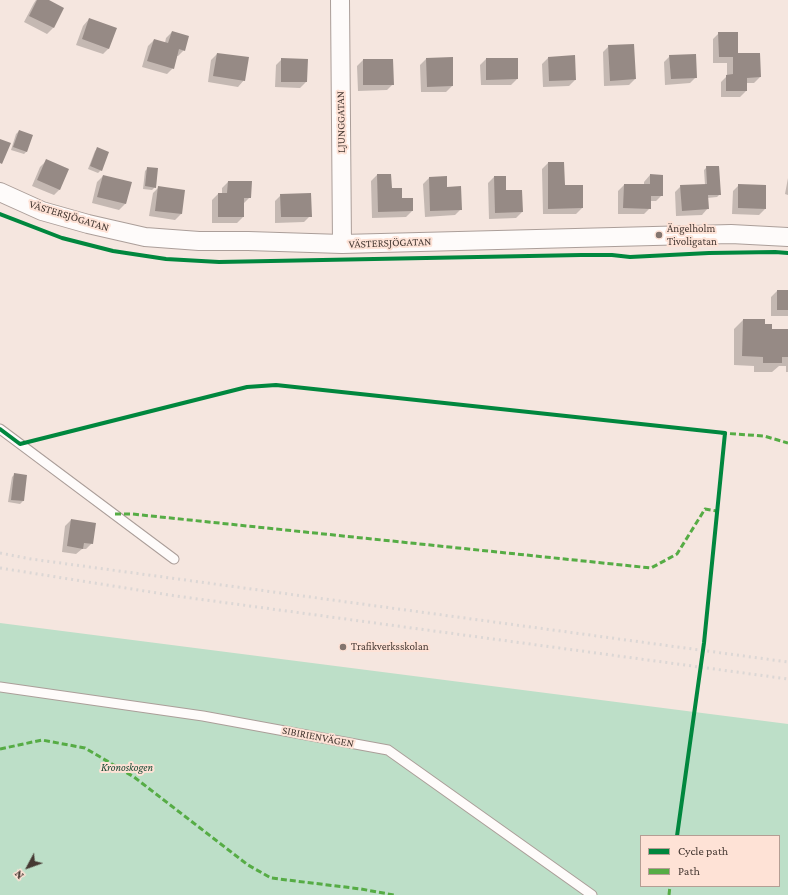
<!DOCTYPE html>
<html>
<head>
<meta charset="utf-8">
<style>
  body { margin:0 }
  #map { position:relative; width:788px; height:895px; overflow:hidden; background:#f5e6df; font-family:"Crimson Pro",serif }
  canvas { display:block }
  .legend { position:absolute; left:640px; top:835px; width:140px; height:52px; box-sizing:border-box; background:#fee2d6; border:1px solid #b49e94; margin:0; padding:5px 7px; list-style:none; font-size:12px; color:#453832 }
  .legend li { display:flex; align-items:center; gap:8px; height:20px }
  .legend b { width:20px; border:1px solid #b49e94 }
  .north { position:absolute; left:8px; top:847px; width:40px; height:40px; -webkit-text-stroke:3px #fee2d6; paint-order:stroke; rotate:229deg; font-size:11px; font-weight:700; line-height:16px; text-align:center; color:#453832 }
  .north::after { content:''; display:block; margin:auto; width:14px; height:18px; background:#453832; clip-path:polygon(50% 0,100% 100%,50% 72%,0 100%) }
</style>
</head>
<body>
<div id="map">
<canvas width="788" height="895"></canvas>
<ul class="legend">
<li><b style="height:5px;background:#00873e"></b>Cycle path</li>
<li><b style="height:5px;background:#56ac45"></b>Path</li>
</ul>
<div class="north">N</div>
</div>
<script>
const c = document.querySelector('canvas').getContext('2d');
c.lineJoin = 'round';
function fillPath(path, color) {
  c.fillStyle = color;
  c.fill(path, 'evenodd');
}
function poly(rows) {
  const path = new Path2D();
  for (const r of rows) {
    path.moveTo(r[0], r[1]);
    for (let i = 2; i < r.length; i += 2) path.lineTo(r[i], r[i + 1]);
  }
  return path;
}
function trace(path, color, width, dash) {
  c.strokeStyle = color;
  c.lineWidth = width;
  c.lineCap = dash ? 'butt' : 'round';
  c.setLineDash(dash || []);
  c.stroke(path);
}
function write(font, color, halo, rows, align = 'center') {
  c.font = font + ' "Crimson Pro",serif';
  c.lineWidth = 4;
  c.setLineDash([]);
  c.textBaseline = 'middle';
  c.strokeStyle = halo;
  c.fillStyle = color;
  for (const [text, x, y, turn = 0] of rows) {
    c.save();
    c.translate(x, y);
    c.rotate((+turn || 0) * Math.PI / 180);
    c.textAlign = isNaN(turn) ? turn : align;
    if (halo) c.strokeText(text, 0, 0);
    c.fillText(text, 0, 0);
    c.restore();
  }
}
fillPath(poly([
  [0,623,788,724,788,895,0,895],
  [641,836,779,836,779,886,641,886]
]), '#bddfc8');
fillPath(poly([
  [36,0,47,0,62,8,53,28,47,34,24,22,34,3],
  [89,19,109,48,103,54,76,45,83,26],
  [172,32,184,50,178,56,177,56,173,68,167,74,142,67,148,46,154,40,165,43,166,38],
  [719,33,760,77,754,83,746,83,746,91,740,97,721,97,721,82,727,76,727,63,713,63,713,39],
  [633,45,635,79,629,85,604,86,603,52,609,46],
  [217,54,244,80,238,87,208,82,211,60],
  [670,56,696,77,690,83,665,85,664,62],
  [548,58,575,80,569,86,543,87,542,64],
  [282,59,307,60,306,82,300,88,275,87,276,65],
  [426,59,452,86,446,92,421,92,420,65],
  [486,59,517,79,511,85,481,85,480,65],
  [363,60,393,84,387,90,358,91,357,66],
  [19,131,27,151,24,154,11,150,16,134],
  [98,148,101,170,98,173,88,169,95,151],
  [46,161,60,189,54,195,32,186,40,167],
  [548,163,564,186,582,208,576,214,543,214,542,169],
  [707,167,720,194,717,197,707,198,708,208,702,215,676,216,675,192,681,186,705,185,704,170],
  [148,168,155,187,152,190,143,189,145,171],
  [377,175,412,211,406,217,372,218,371,181],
  [650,175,662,195,656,201,650,201,650,208,644,214,618,214,618,191,624,185,644,185,644,182],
  [103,176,130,183,125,204,119,210,92,203,97,182],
  [446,177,447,188,461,209,455,215,425,217,423,184,429,178],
  [494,177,522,212,516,218,489,219,488,183],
  [788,178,788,195,785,194],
  [228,182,250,197,244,203,243,203,243,217,237,223,212,223,212,200,218,194,222,194,222,188],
  [739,185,765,209,759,215,732,214,733,191],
  [159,187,184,191,181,214,175,220,149,216,153,193],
  [281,195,310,216,304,222,275,223,275,201],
  [777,291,788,291,788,316,771,316,771,297],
  [743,320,764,325,771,330,788,330,788,372,786,372,786,366,779,366,772,372,754,372,754,366,734,365,734,329],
  [15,474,26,476,23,501,20,504,8,502,12,477],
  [71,520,92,543,86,549,82,549,76,554,62,552,65,526]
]), '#0003');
fillPath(poly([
  [37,0,49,0,64,8,54,28,29,16],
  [89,18,117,28,109,49,82,39],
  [172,31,189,36,185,51,179,49,174,69,147,61,154,39,168,43],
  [718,32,738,32,738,53,760,53,761,77,747,78,747,91,726,91,726,75,733,74,733,57,719,57],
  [634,44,636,79,610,81,608,45],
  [217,53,249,57,245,81,213,76],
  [696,54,697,78,671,79,669,55],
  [575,55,576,80,549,81,548,57],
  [453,57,453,86,427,87,426,58],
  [281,58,308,59,307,82,281,82],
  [486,58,518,58,518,79,486,80],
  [363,59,393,59,394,85,363,85],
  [19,130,33,135,27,152,13,147],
  [0,139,11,143,2,164,0,163],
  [97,147,109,152,102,171,90,166],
  [46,159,69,169,60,190,37,180],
  [548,162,564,162,565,185,583,185,583,208,548,209],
  [706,166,719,166,721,195,708,195,709,209,682,211,680,185,707,184],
  [147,167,158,168,156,188,145,186],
  [377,174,391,174,392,188,402,188,402,198,413,198,413,211,378,212],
  [650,174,663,175,663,196,651,196,651,209,623,208,624,184,650,184],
  [103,175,132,182,126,204,97,197],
  [447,176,447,187,461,186,462,210,430,211,429,177],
  [494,176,506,176,506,190,522,190,523,212,495,213],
  [228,181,252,181,251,198,244,198,244,217,218,217,218,193,227,193],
  [738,184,766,185,766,209,738,208],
  [158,186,185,190,182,214,155,211],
  [311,193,312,217,281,217,280,194],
  [777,290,788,290,788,310,777,310],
  [743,319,765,319,765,324,772,324,772,329,788,329,788,357,782,357,782,363,763,363,763,357,742,356],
  [14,473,27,475,24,501,11,500],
  [71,519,96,523,93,544,84,543,83,549,67,546]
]), '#968a85');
const service = poly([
  [0,429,174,559],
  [0,687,203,716,388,750,592,895]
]);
const minor = poly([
  [340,0,342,244],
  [0,192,42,211,88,224,145,237,199,241,248,241,342,244,731,234,788,237]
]);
trace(service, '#ab9e99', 11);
trace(minor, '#ab9e99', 20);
trace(service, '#fefbfa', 9);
trace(minor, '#fefbfa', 18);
trace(poly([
  [0,553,31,559,788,662],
  [0,568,176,596,788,679]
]), '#dcd7d5', 3, [2, 4]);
trace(poly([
  [721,433,764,436,788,443],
  [115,514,132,514,651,568,677,554,705,509,717,511],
  [0,749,42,740,85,748,134,777,248,865,271,878,361,889,394,895],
  [669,895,670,886]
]), '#56ac45', 3, [6, 3]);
trace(poly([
  [0,214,62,238,113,251,166,259,219,262,581,255,612,255,630,257,709,253,775,252,788,253],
  [0,429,20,444,247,387,276,385,725,433,704,643,677,836]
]), '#00873e', 4);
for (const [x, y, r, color] of [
  [659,235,4,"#83756f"],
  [343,647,4,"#83756f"]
]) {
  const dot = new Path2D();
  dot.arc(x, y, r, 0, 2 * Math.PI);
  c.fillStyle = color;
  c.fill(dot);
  trace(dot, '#fee2d6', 1.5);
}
write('11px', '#453832', '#fee2d6', [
  ["LJUNGGATAN",341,122,-91],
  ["VÄSTERSJÖGATAN",69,216,17],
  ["VÄSTERSJÖGATAN",390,243,-2],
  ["SIBIRIENVÄGEN",318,737,11]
]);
write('11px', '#453832', '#fee2d6', [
  ["Ängelholm",667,229],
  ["Tivoligatan",667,242],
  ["Trafikverksskolan",351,647]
], 'left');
write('italic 11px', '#164732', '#fee2d6', [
  ["Kronoskogen",127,768]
]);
</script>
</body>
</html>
